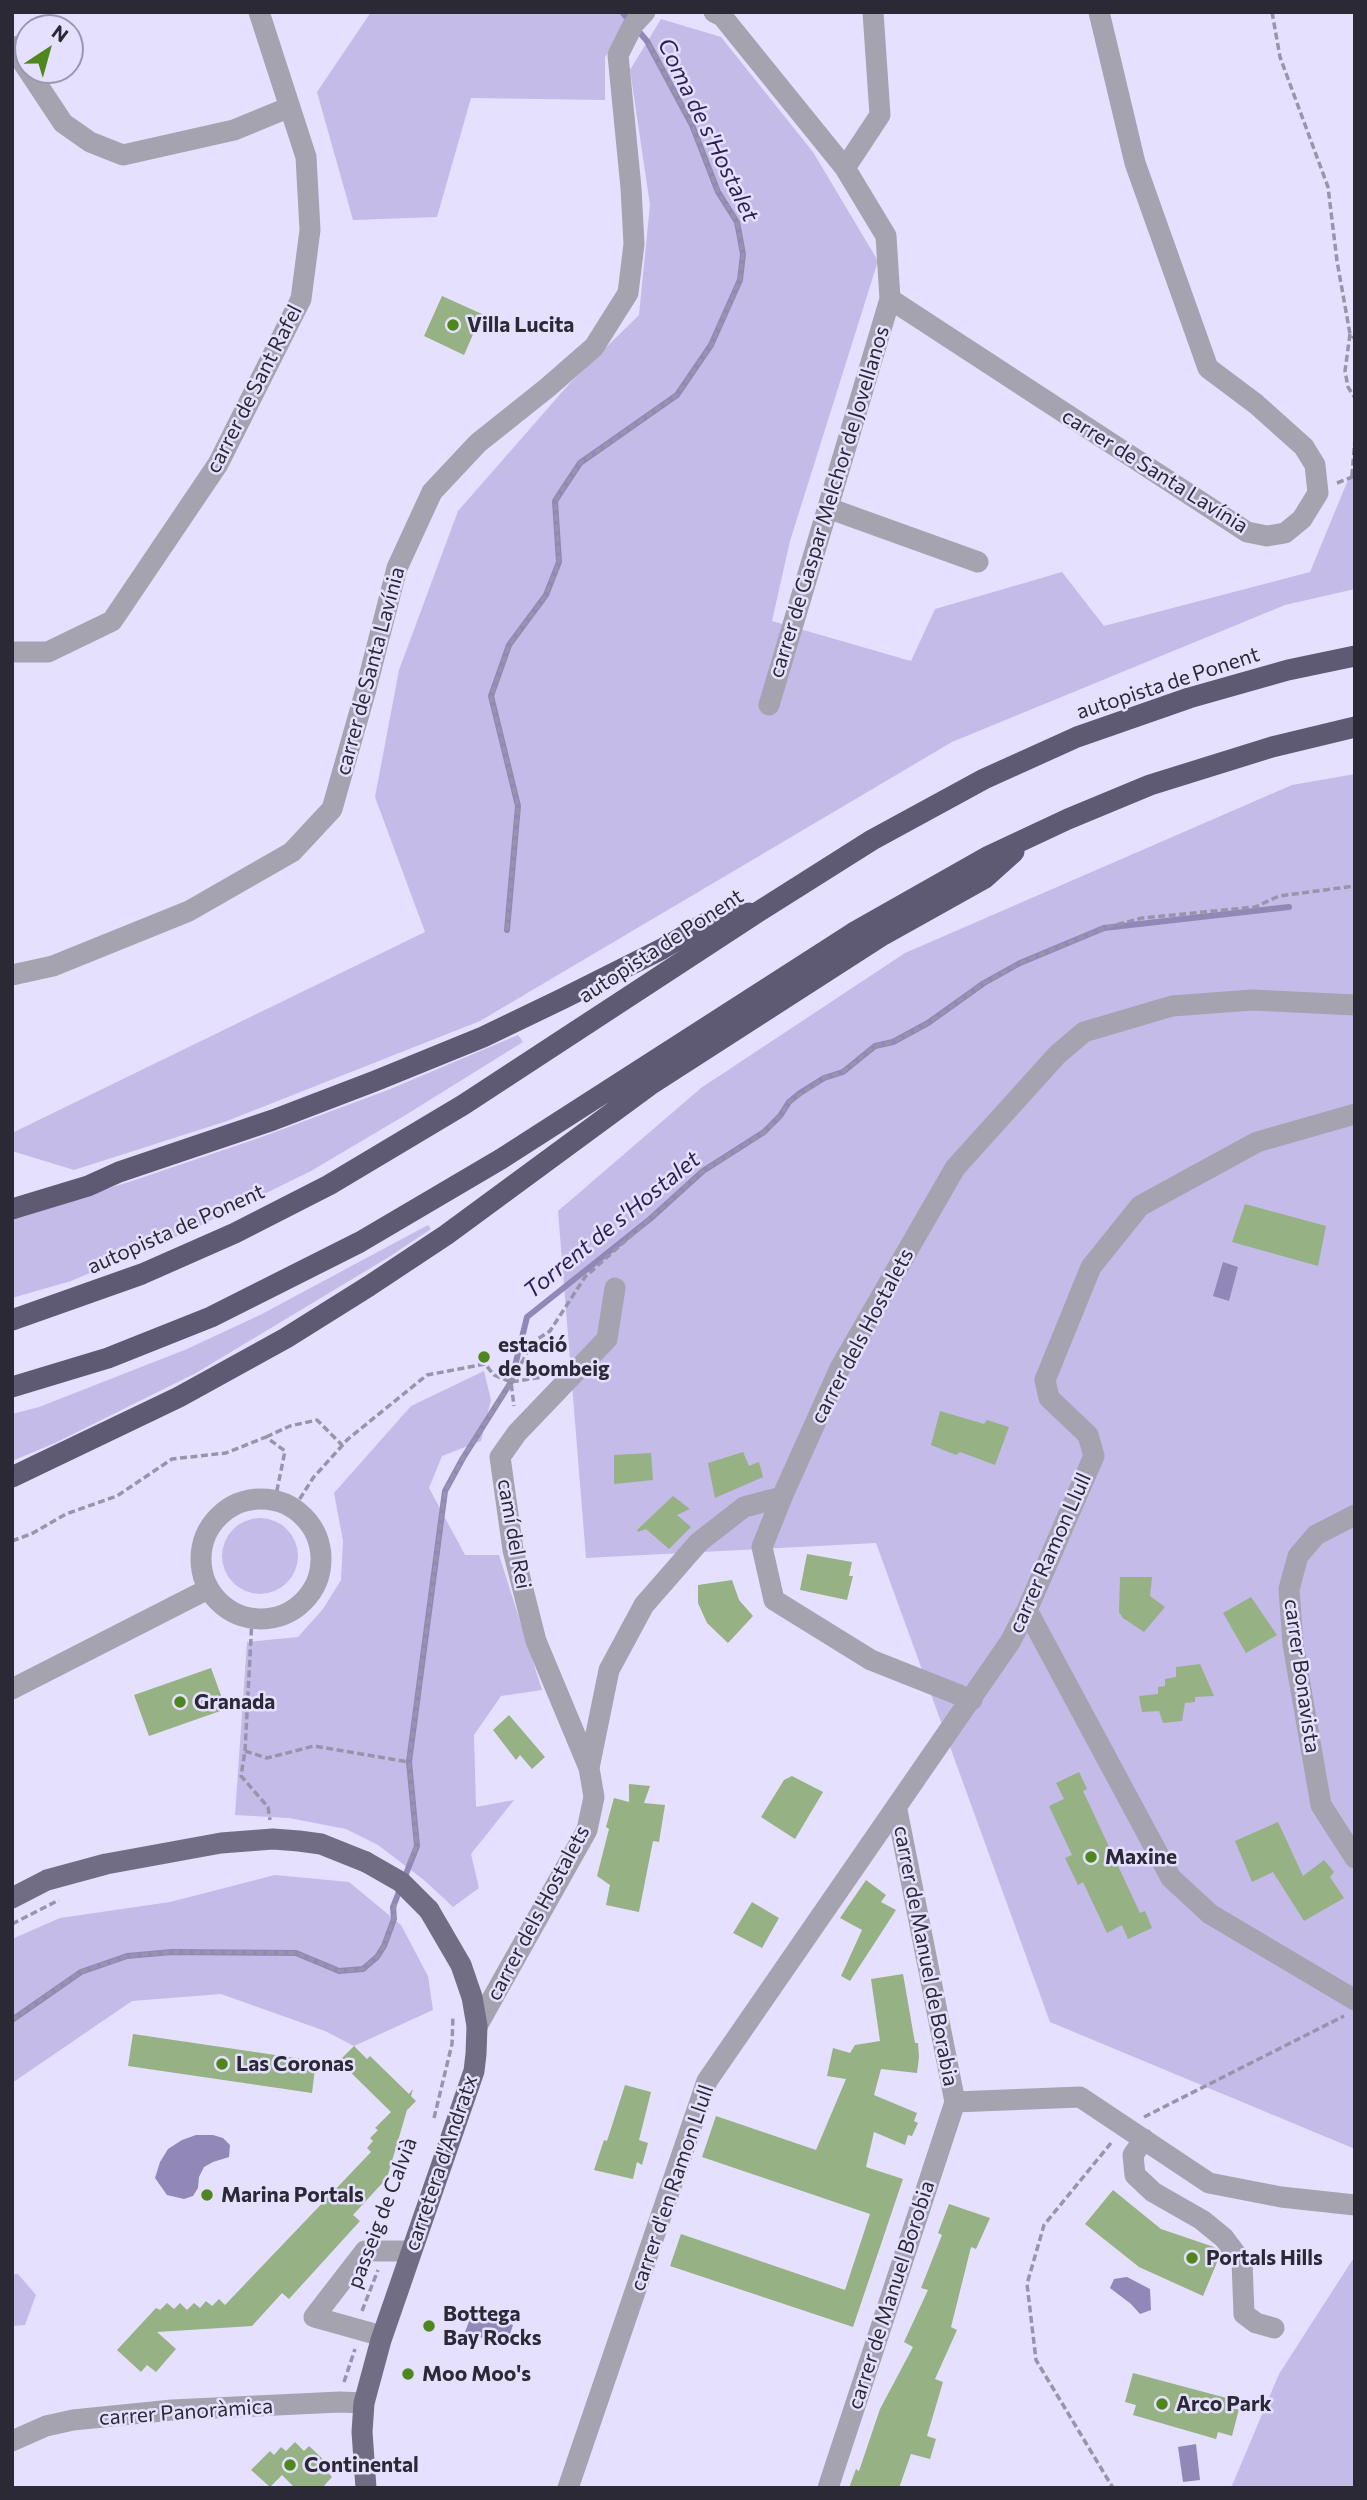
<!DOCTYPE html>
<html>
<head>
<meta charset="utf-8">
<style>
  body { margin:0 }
  #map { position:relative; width:1367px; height:2500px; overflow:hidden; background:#e5e0fe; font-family:Commissioner,sans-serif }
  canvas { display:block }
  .frame { position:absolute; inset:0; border:14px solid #2b2935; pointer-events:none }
  .north { position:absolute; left:14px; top:14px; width:70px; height:70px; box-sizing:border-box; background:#e5e0fe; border:2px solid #9b97ae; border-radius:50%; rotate:36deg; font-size:19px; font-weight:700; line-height:28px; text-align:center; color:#2b2935 }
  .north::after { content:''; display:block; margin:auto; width:24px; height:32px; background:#50861e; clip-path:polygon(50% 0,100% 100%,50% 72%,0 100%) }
</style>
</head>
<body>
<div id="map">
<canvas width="1367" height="2500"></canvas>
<div class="frame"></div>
<div class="north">N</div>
</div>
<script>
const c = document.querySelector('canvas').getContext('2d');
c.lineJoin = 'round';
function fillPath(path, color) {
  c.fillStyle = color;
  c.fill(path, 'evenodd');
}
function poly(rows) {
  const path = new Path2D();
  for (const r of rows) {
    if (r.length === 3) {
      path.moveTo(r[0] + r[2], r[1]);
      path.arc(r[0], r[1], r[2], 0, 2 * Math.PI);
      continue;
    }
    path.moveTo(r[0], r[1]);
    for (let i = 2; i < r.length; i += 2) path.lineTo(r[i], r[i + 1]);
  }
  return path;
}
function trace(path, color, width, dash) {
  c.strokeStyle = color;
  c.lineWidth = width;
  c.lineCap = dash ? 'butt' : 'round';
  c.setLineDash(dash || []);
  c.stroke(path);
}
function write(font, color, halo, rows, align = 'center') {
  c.font = font + ' Commissioner,sans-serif';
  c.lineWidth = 5;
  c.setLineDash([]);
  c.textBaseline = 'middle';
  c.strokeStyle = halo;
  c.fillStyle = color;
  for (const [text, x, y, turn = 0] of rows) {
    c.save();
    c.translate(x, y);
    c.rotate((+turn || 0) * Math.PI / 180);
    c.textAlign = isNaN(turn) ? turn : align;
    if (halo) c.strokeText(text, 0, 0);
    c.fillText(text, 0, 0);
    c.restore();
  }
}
fillPath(poly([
  [371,12,633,12,605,57,605,100,471,98,437,217,353,220,317,92],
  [661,19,721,37,813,152,878,261,790,541,772,621,911,661,935,609,1062,572,1104,626,1310,572,1355,463,1355,589,1285,605,952,742,480,1021,227,1121,74,1170,12,1151,12,1133,425,932,375,797,399,670,458,511,570,383,639,315,650,205,630,70],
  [1355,774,1355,2149,1050,2022,876,1543,586,1558,558,1211,701,1088,905,953,1292,785],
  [518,1035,523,1042,404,1116,311,1171,187,1232,71,1281,12,1298,12,1218,132,1181,259,1138,388,1090],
  [428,1225,431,1229,389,1257,196,1373,55,1443,12,1461,12,1414,39,1407,187,1349,260,1315],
  [484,1371,491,1400,481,1441,442,1456,429,1488,465,1555,499,1555,542,1690,501,1696,474,1735,476,1807,514,1800,471,1854,479,1888,453,1907,424,1880,378,1845,346,1829,289,1818,235,1815,247,1642,298,1637,323,1609,341,1580,343,1541,334,1493,411,1406],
  [260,1556,38],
  [275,1875,349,1882,401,1925,428,1976,433,2010,354,2046,325,2031,221,1994,132,2001,12,2083,12,1939,60,1918,170,1902],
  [1355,2256,1355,2488,1231,2488,1279,2374],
  [12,2274,18,2274,36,2295,25,2325,12,2326]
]), '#c4bbe9');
fillPath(poly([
  [1223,1262,1238,1267,1229,1301,1213,1296],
  [196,2135,213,2135,223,2138,230,2145,229,2157,213,2162,204,2167,199,2177,198,2188,193,2196,184,2199,167,2195,155,2178,160,2162,168,2149,182,2140],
  [1127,2277,1150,2289,1151,2310,1140,2314,1131,2304,1110,2288,1114,2279],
  [473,2311,513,2325,506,2346,465,2332],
  [1196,2444,1200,2480,1183,2482,1178,2447]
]), '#9188b7');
trace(poly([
  [507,930,518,806,491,696,509,645,546,595,559,562,555,501,580,463,677,395,711,345,740,280,743,254,737,222,718,192,692,125,647,41,622,12],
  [12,2020,81,1972,127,1956,172,1952,296,1953,339,1971,363,1969,377,1957,384,1946,394,1919,393,1907,417,1846,409,1762,445,1491,463,1458,511,1382,527,1317,650,1219,703,1171,764,1132,780,1116,789,1102,800,1093,824,1078,843,1072,875,1046,893,1042,928,1023,984,983,1020,963,1104,928,1289,907]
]), '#9188b7', 6);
fillPath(poly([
  [442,296,482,314,464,355,424,336],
  [1245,1204,1326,1226,1318,1266,1232,1242],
  [940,1411,984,1424,987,1420,1009,1427,995,1465,960,1452,956,1455,931,1445],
  [743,1452,749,1466,759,1462,763,1477,715,1498,708,1463],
  [651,1453,653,1480,614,1484,614,1455],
  [673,1496,690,1509,677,1515,691,1527,669,1549,646,1529,638,1532,637,1530],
  [807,1554,852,1562,849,1576,853,1576,847,1600,800,1590],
  [1120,1577,1152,1577,1150,1596,1165,1607,1144,1632,1123,1618,1119,1612],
  [732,1580,739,1600,753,1616,728,1643,707,1623,698,1603,698,1585],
  [1251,1597,1277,1635,1246,1653,1223,1613],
  [1200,1664,1214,1696,1195,1697,1195,1702,1185,1703,1182,1721,1163,1723,1159,1711,1142,1712,1139,1696,1158,1694,1158,1687,1165,1686,1165,1679,1176,1677,1176,1667],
  [211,1668,226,1709,149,1736,134,1695],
  [509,1715,545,1757,532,1769,520,1755,516,1760,493,1730],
  [1079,1772,1087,1789,1083,1791,1140,1913,1145,1911,1152,1928,1128,1939,1122,1925,1107,1933,1083,1882,1078,1885,1065,1858,1072,1855,1049,1806,1064,1799,1056,1783],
  [792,1776,823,1792,795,1839,761,1817,784,1780],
  [629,1784,650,1786,644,1803,665,1805,659,1842,653,1841,639,1912,606,1905,610,1885,597,1876,609,1829,606,1827,614,1798,629,1802],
  [1278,1822,1303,1876,1324,1860,1334,1872,1330,1877,1344,1898,1304,1921,1273,1872,1252,1882,1235,1841],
  [866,1880,886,1895,881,1902,896,1910,850,1981,841,1976,862,1930,840,1918],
  [752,1902,779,1918,762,1948,733,1933],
  [903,1974,915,2043,918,2043,919,2057,917,2073,881,2069,874,2095,917,2113,914,2121,918,2123,912,2136,908,2135,905,2145,874,2132,866,2167,903,2179,853,2327,670,2266,681,2234,845,2290,870,2214,702,2157,716,2116,816,2150,846,2079,827,2076,833,2048,850,2053,855,2045,880,2041,871,1979],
  [133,2034,316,2061,312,2093,128,2066],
  [354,2046,367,2059,370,2056,409,2094,413,2089,411,2096,416,2101,407,2110,387,2178,353,2215,360,2221,289,2299,282,2293,252,2326,157,2332,176,2349,156,2372,147,2365,141,2372,117,2350,156,2308,160,2310,167,2303,174,2309,180,2303,187,2310,194,2303,200,2308,206,2301,212,2306,219,2299,225,2305,371,2152,367,2148,373,2141,370,2138,378,2130,375,2128,391,2112,339,2061],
  [625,2085,651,2092,639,2140,648,2143,642,2165,637,2162,633,2179,594,2170,604,2140,607,2141],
  [1113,2190,1161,2229,1214,2247,1220,2255,1203,2296,1139,2267,1085,2224],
  [949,2204,990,2218,976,2249,971,2247,951,2327,957,2330,935,2379,943,2382,927,2436,936,2439,930,2459,911,2454,899,2488,849,2488,856,2469,859,2471,880,2409,913,2347,904,2342,928,2290,921,2288,942,2235,938,2233],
  [1133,2373,1234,2400,1231,2409,1239,2409,1232,2436,1218,2432,1216,2439,1133,2415,1136,2405,1125,2402],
  [295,2442,304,2451,309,2446,327,2463,323,2467,332,2477,322,2488,295,2488,282,2475,270,2487,251,2470,270,2451,274,2455,281,2447,286,2451]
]), '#96b184');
trace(poly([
  [1272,12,1280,57,1328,187,1337,261,1350,334,1355,339],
  [1350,334,1345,371,1348,387,1355,398],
  [1352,476,1355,438],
  [1337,483,1355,476],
  [507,930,518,806,491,696,509,645,546,595,559,562,555,501,580,463,677,395,711,345,740,280,743,254,737,222,718,192,692,125,648,42],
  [511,1382,533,1342,550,1331,585,1277,703,1171,764,1132,780,1116,789,1102,824,1078,843,1072,875,1046,893,1042,928,1023,984,983,1020,963,1104,928,1142,918,1255,907,1279,896,1355,886],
  [266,1437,290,1426,317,1420,342,1445],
  [294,1508,313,1478,348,1439,427,1375,485,1364,494,1375,511,1382,514,1406],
  [12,1541,33,1533,66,1514,117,1496,172,1459,226,1453,266,1437,285,1451,275,1500],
  [252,1618,245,1751,241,1776,268,1807,270,1820],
  [245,1751,267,1758,314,1746,409,1762],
  [409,1862,417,1846,409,1762,445,1491,463,1458,511,1382,542,1377],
  [12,1924,59,1900],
  [12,2020,81,1972,127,1956,172,1952,296,1953,339,1971,363,1969,377,1957,384,1946,394,1919,395,1902],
  [1144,2117,1344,2016],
  [434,2118,452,2044,453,2016],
  [1111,2143,1044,2225,1027,2284,1036,2360,1113,2488],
  [362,2311,378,2270],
  [344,2382,355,2349]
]), '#9895ab', 3.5, [7, 3.5]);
trace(poly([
  [714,12,722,16,845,168,886,236,890,299,1247,532,1267,536,1285,533,1302,519,1318,493,1315,465,1304,447,1256,404,1208,368,1135,163,1099,12],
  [12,46,63,123,90,142,123,155,234,130,290,107],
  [845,168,880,115,873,12],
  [828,508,978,562],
  [12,652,48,652,112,621,218,464,301,299,310,230,306,157,259,12],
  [769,705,890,299],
  [12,975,53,966,189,911,292,852,332,809,365,693,397,568,432,492,478,443,547,388,594,347,628,293,634,244,631,188,618,55,633,25,645,12],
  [782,1497,762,1547,774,1600,871,1660,972,1700],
  [261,1559,60],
  [1355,1515,1316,1535,1298,1556,1289,1589,1293,1644,1321,1805,1355,1858],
  [1027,1610,1171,1878,1210,1914,1355,2000],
  [12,1689,208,1589],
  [589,1768,536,1641,513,1550,500,1457,517,1433,607,1339,615,1288],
  [477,2026,587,1830,594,1797,589,1768,609,1670,644,1605,699,1542,744,1507,782,1497,840,1368,955,1168,1057,1055,1084,1032,1172,1006,1252,1000,1355,1005],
  [955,2102,1080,2097,1209,2183,1281,2197,1355,2205],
  [1144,2139,1133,2155,1135,2175,1153,2192,1202,2220,1224,2238,1242,2262,1244,2314,1256,2323,1274,2328],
  [382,2336,314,2317,365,2251,411,2251],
  [12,2441,46,2426,73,2420,172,2410,340,2402,364,2403],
  [568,2488,707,2081,1010,1642,1027,1610,1094,1456,1088,1435,1049,1398,1045,1380,1091,1267,1140,1206,1257,1142,1355,1114],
  [828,2488,955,2102,897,1810]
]), '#a5a3b0', 21);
trace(poly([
  [12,1898,47,1880,106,1864,221,1843,273,1839,299,1841,321,1844,366,1862],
  [366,2488,362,2432,364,2403,381,2340,474,2071,476,2054,477,2026,472,1997,461,1965,429,1910]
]), '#716d84', 21);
trace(poly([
  [12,1209,88,1186,119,1172,273,1120,375,1081,483,1037,562,999,662,949,709,921,749,913],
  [12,1320,142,1274,235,1233,329,1185,463,1105,758,912,872,840,984,779,1077,737,1189,698,1288,670,1355,656],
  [12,1387,108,1358,211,1317,360,1242,501,1159,853,933,989,856,1068,819,1150,785,1272,747,1355,727],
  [12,1477,179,1397,286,1338,369,1286,446,1235,650,1085,883,935,985,878,1014,852]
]), '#5f5a74', 21);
trace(poly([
  [366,1862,401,1882,429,1910]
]), '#716d84', 21);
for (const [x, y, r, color] of [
  [453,325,7,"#50861e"],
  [484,1357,7,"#50861e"],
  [180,1702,7,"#50861e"],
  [1091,1857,7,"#50861e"],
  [222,2064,7,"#50861e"],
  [207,2195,7,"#50861e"],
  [1192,2258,7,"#50861e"],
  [429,2326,7,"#50861e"],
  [408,2374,7,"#50861e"],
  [1162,2404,7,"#50861e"],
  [290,2465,7,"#50861e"]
]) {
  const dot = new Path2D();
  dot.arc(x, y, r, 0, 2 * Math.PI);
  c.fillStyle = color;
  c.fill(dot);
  trace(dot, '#e5e0fe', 2.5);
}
write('bold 21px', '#2b2935', '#e5e0fe', [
  ["Villa Lucita",467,325],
  ["estació",498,1345],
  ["de bombeig",498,1369],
  ["Granada",194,1702],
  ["Maxine",1105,1857],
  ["Las Coronas",236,2064],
  ["Marina Portals",221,2195],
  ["Portals Hills",1206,2258],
  ["Bottega",443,2314],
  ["Bay Rocks",443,2338],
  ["Moo Moo's",422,2374],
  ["Arco Park",1176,2404],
  ["Continental",304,2465]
], 'left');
write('21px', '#2b2935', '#e5e0fe', [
  ["carrer de Sant Rafel",254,389,-63],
  ["carrer de Santa Lavínia",1155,471,32],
  ["carrer de Gaspar Melchor de Jovellanos",829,502,-73],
  ["carrer de Santa Lavínia",370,671,-75],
  ["autopista de Ponent",1168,683,-18],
  ["autopista de Ponent",661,946,-33],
  ["autopista de Ponent",176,1229,-24],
  ["carrer dels Hostalets",862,1336,-62],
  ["camí del Rei",514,1534,80],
  ["carrer Ramon Llull",1050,1553,-66],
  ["carrer Bonavista",1302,1676,82],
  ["carrer dels Hostalets",538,1913,-62],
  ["carrer de Manuel de Borabia",926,1956,79],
  ["carretera d'Andratx",441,2163,-71],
  ["carrer d'en Ramon Llull",672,2188,-71],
  ["passeig de Calvià",382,2213,-69],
  ["carrer de Manuel Borobia",891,2295,-72],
  ["carrer Panoràmica",186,2412,-4]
]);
write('italic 23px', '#2f1d57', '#e5e0fe', [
  ["Coma de s'Hostalet",708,130,64],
  ["Torrent de s'Hostalet",612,1225,-39]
]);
</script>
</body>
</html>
